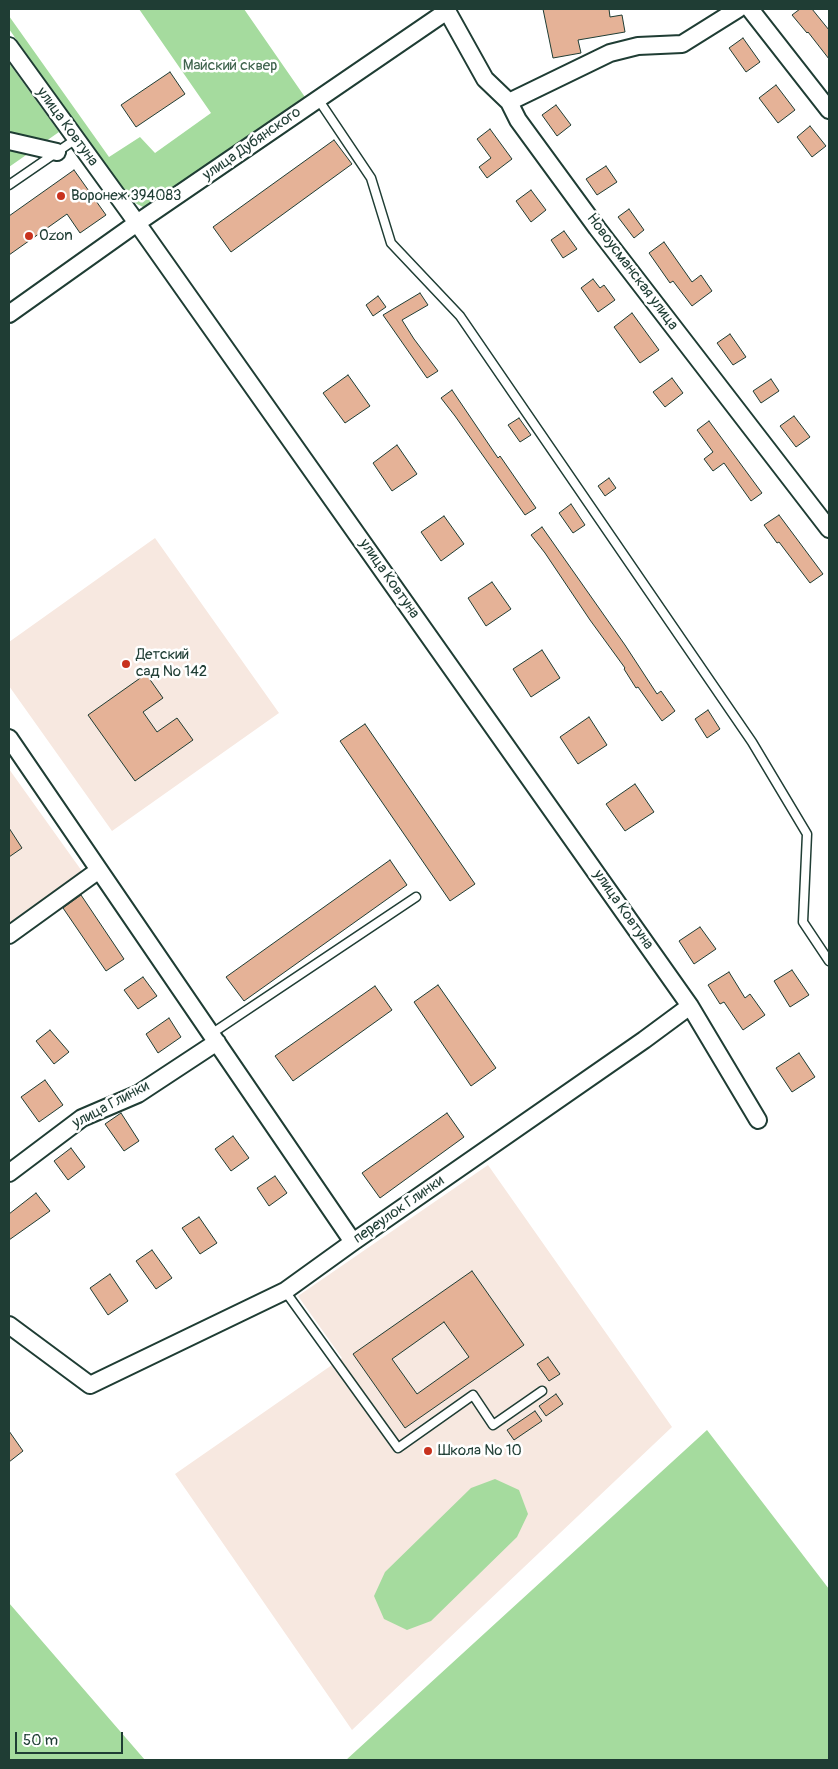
<!DOCTYPE html>
<html>
<head>
<meta charset="utf-8">
<style>
  body { margin:0 }
  #map { position:relative; width:838px; height:1769px; overflow:hidden; background:#fff; font-family:Pangolin,sans-serif }
  canvas { display:block }
  .frame { position:absolute; inset:0; border:10px solid #1f3d34; pointer-events:none }
  .scale { position:absolute; left:15px; top:1732px; width:108px; height:22px; box-sizing:border-box; border:2px solid #1f3d34; border-top:0; padding-left:6px; font-size:15px; line-height:18px; white-space:nowrap; color:#1f3d34; -webkit-text-stroke:4px #fff; paint-order:stroke }
</style>
</head>
<body>
<div id="map">
<canvas width="838" height="1769"></canvas>
<div class="frame"></div>
<div class="scale">50 m</div>
</div>
<script>
const c = document.querySelector('canvas').getContext('2d');
c.lineJoin = 'round';
function fillPath(path, color) {
  c.fillStyle = color;
  c.fill(path, 'evenodd');
}
function poly(rows) {
  const path = new Path2D();
  for (const r of rows) {
    path.moveTo(r[0], r[1]);
    for (let i = 2; i < r.length; i += 2) path.lineTo(r[i], r[i + 1]);
  }
  return path;
}
function trace(path, color, width, dash) {
  c.strokeStyle = color;
  c.lineWidth = width;
  c.lineCap = dash ? 'butt' : 'round';
  c.setLineDash(dash || []);
  c.stroke(path);
}
function write(font, color, halo, rows, align = 'center') {
  c.font = font + ' Pangolin,sans-serif';
  c.lineWidth = 5;
  c.setLineDash([]);
  c.textBaseline = 'middle';
  c.strokeStyle = halo;
  c.fillStyle = color;
  for (const [text, x, y, turn = 0] of rows) {
    c.save();
    c.translate(x, y);
    c.rotate((+turn || 0) * Math.PI / 180);
    c.textAlign = isNaN(turn) ? turn : align;
    if (halo) c.strokeText(text, 0, 0);
    c.fillText(text, 0, 0);
    c.restore();
  }
}
fillPath(poly([
  [155,538,279,713,112,831,9,686,9,642],
  [9,769,84,874,9,928],
  [488,1165,672,1427,352,1730,175,1474,342,1358,298,1296]
]), '#f7e8e0');
fillPath(poly([
  [139,9,244,9,307,100,149,210,129,200,9,29,9,16,109,157,140,137,155,153,211,113],
  [9,63,59,132,9,167],
  [707,1430,829,1589,829,1760,346,1760],
  [495,1479,519,1490,528,1514,517,1537,431,1621,407,1630,384,1619,374,1596,385,1572,471,1488],
  [9,1603,145,1760,9,1760]
]), '#a5db9e');
const building = poly([
  [543,9,609,9,610,17,622,15,625,32,578,40,581,53,553,58,543,9],
  [800,9,812,9,829,30,829,59,808,32,807,33,792,15,800,9],
  [743,38,760,62,746,72,729,48,743,38],
  [170,72,185,94,136,127,121,105,170,72],
  [776,85,795,110,778,123,759,98,776,85],
  [556,105,571,125,557,136,542,115,556,105],
  [810,126,826,146,812,157,797,137,810,126],
  [490,129,512,159,487,178,479,167,491,158,477,139,490,129],
  [334,140,352,164,231,252,213,227,334,140],
  [606,166,617,182,597,195,586,179,606,166],
  [74,170,106,215,80,233,67,214,9,255,9,216,74,170],
  [531,190,546,210,531,222,516,201,531,190],
  [629,209,644,230,634,238,618,217,629,209],
  [564,231,577,249,563,258,551,240,564,231],
  [664,242,692,282,701,275,712,291,692,306,673,281,670,283,649,253,664,242],
  [593,279,600,288,604,285,615,300,598,312,581,288,593,279],
  [420,293,428,305,402,320,414,339,438,371,427,378,383,315,420,293],
  [378,296,386,307,373,316,366,305,378,296],
  [632,313,659,350,640,363,614,327,632,313],
  [730,334,746,357,733,365,717,343,730,334],
  [348,375,370,406,345,423,323,393,348,375],
  [672,378,683,393,665,407,653,392,672,378],
  [771,379,779,391,761,403,753,391,771,379],
  [452,390,498,458,500,456,536,508,525,515,455,416,441,398,452,390],
  [794,416,810,437,796,447,780,426,794,416],
  [519,418,531,435,520,442,508,425,519,418],
  [709,421,762,493,751,501,724,463,713,471,704,459,713,452,697,430,709,421],
  [397,445,417,474,392,491,373,463,397,445],
  [609,478,616,488,605,496,598,486,609,478],
  [571,504,585,525,573,533,559,513,571,504],
  [779,515,823,574,810,583,779,542,777,543,764,525,779,515],
  [444,516,464,544,441,561,421,532,444,516],
  [542,527,625,645,657,694,661,691,675,711,662,721,638,687,636,688,624,669,625,668,590,620,545,553,531,535,542,527],
  [492,582,511,609,486,626,468,598,492,582],
  [542,650,560,678,531,697,513,669,542,650],
  [146,674,163,698,143,712,157,732,177,718,193,740,135,781,88,715,146,674],
  [708,710,720,729,707,738,695,719,708,710],
  [589,717,607,745,578,764,560,737,589,717],
  [365,724,475,884,450,901,340,741,365,724],
  [635,784,654,812,625,831,606,804,635,784],
  [9,828,22,848,9,857,9,828],
  [390,860,407,885,244,1001,226,977,390,860],
  [81,895,124,959,106,971,63,908,81,895],
  [700,927,716,949,694,964,679,941,700,927],
  [792,970,809,995,790,1007,774,981,792,970],
  [729,972,745,998,750,994,765,1015,743,1030,724,1002,720,1004,708,985,729,972],
  [143,977,157,996,138,1009,124,990,143,977],
  [438,985,496,1068,471,1086,414,1002,438,985],
  [375,986,392,1010,293,1081,275,1056,375,986],
  [169,1018,181,1037,158,1053,146,1034,169,1018],
  [50,1030,69,1052,54,1064,36,1041,50,1030],
  [799,1053,815,1077,792,1092,776,1068,799,1053],
  [45,1080,63,1105,39,1122,21,1097,45,1080],
  [121,1113,139,1141,124,1151,105,1124,121,1113],
  [447,1113,464,1137,380,1198,362,1173,447,1113],
  [233,1136,249,1158,231,1171,215,1149,233,1136],
  [71,1148,85,1167,68,1180,54,1161,71,1148],
  [275,1176,287,1193,269,1206,257,1188,275,1176],
  [36,1193,50,1211,9,1240,9,1214,36,1193],
  [199,1217,217,1243,200,1254,182,1228,199,1217],
  [152,1250,172,1278,156,1289,136,1261,152,1250],
  [472,1271,524,1345,405,1428,353,1354,472,1271],
  [444,1322,469,1357,417,1394,392,1359,444,1322],
  [110,1274,128,1301,108,1315,90,1288,110,1274],
  [548,1357,560,1374,549,1381,537,1364,548,1357],
  [556,1394,563,1404,546,1416,539,1406,556,1394],
  [535,1411,542,1421,514,1440,507,1430,535,1411],
  [9,1431,23,1451,9,1462,9,1431]
]);
fillPath(building, '#e5b297');
trace(building, '#1f3d34', 1);
const lane = poly([
  [318,99,371,178,391,243,460,316,752,742,807,834,803,922,829,961],
  [9,185,76,139],
  [211,1034,416,897],
  [285,1291,398,1448,473,1395,493,1425,542,1391]
]);
const street = poly([
  [446,9,485,79,509,102,518,120,597,228,829,529],
  [750,9,829,110],
  [9,46,137,223,690,1006,758,1120],
  [509,102,610,53,638,46,682,44,738,9],
  [9,141,57,152],
  [9,314,137,223,447,11],
  [9,738,353,1242],
  [9,935,99,870],
  [9,1173,82,1118,138,1094,217,1042],
  [9,1325,90,1385,285,1291,353,1242,644,1040,690,1006]
]);
trace(lane, '#1f3d34', 11);
trace(street, '#1f3d34', 20);
trace(lane, '#fff', 8);
trace(street, '#fff', 16);
for (const [x, y, r, color] of [
  [61,196,5,"#c8321e"],
  [29,236,5,"#c8321e"],
  [126,664,5,"#c8321e"],
  [428,1451,5,"#c8321e"]
]) {
  const dot = new Path2D();
  dot.arc(x, y, r, 0, 2 * Math.PI);
  c.fillStyle = color;
  c.fill(dot);
  trace(dot, '#fff', 2);
}
write('15px', '#40644e', '#fff', [
  ["Майский сквер",230,66]
]);
write('15px', '#1f3d34', '#fff', [
  ["улица Ковтуна",67,127,54],
  ["улица Дубянского",252,144,-35],
  ["Новоусманская улица",632,272,53],
  ["улица Ковтуна",389,579,55],
  ["улица Ковтуна",623,910,55],
  ["улица Глинки",111,1105,-28],
  ["переулок Глинки",399,1210,-35]
]);
write('15px', '#1f3d34', '#fff', [
  ["Воронеж 394083",71,196],
  ["Ozon",39,236],
  ["Детский",136,655],
  ["сад № 142",136,672],
  ["Школа № 10",438,1451]
], 'left');
</script>
</body>
</html>
